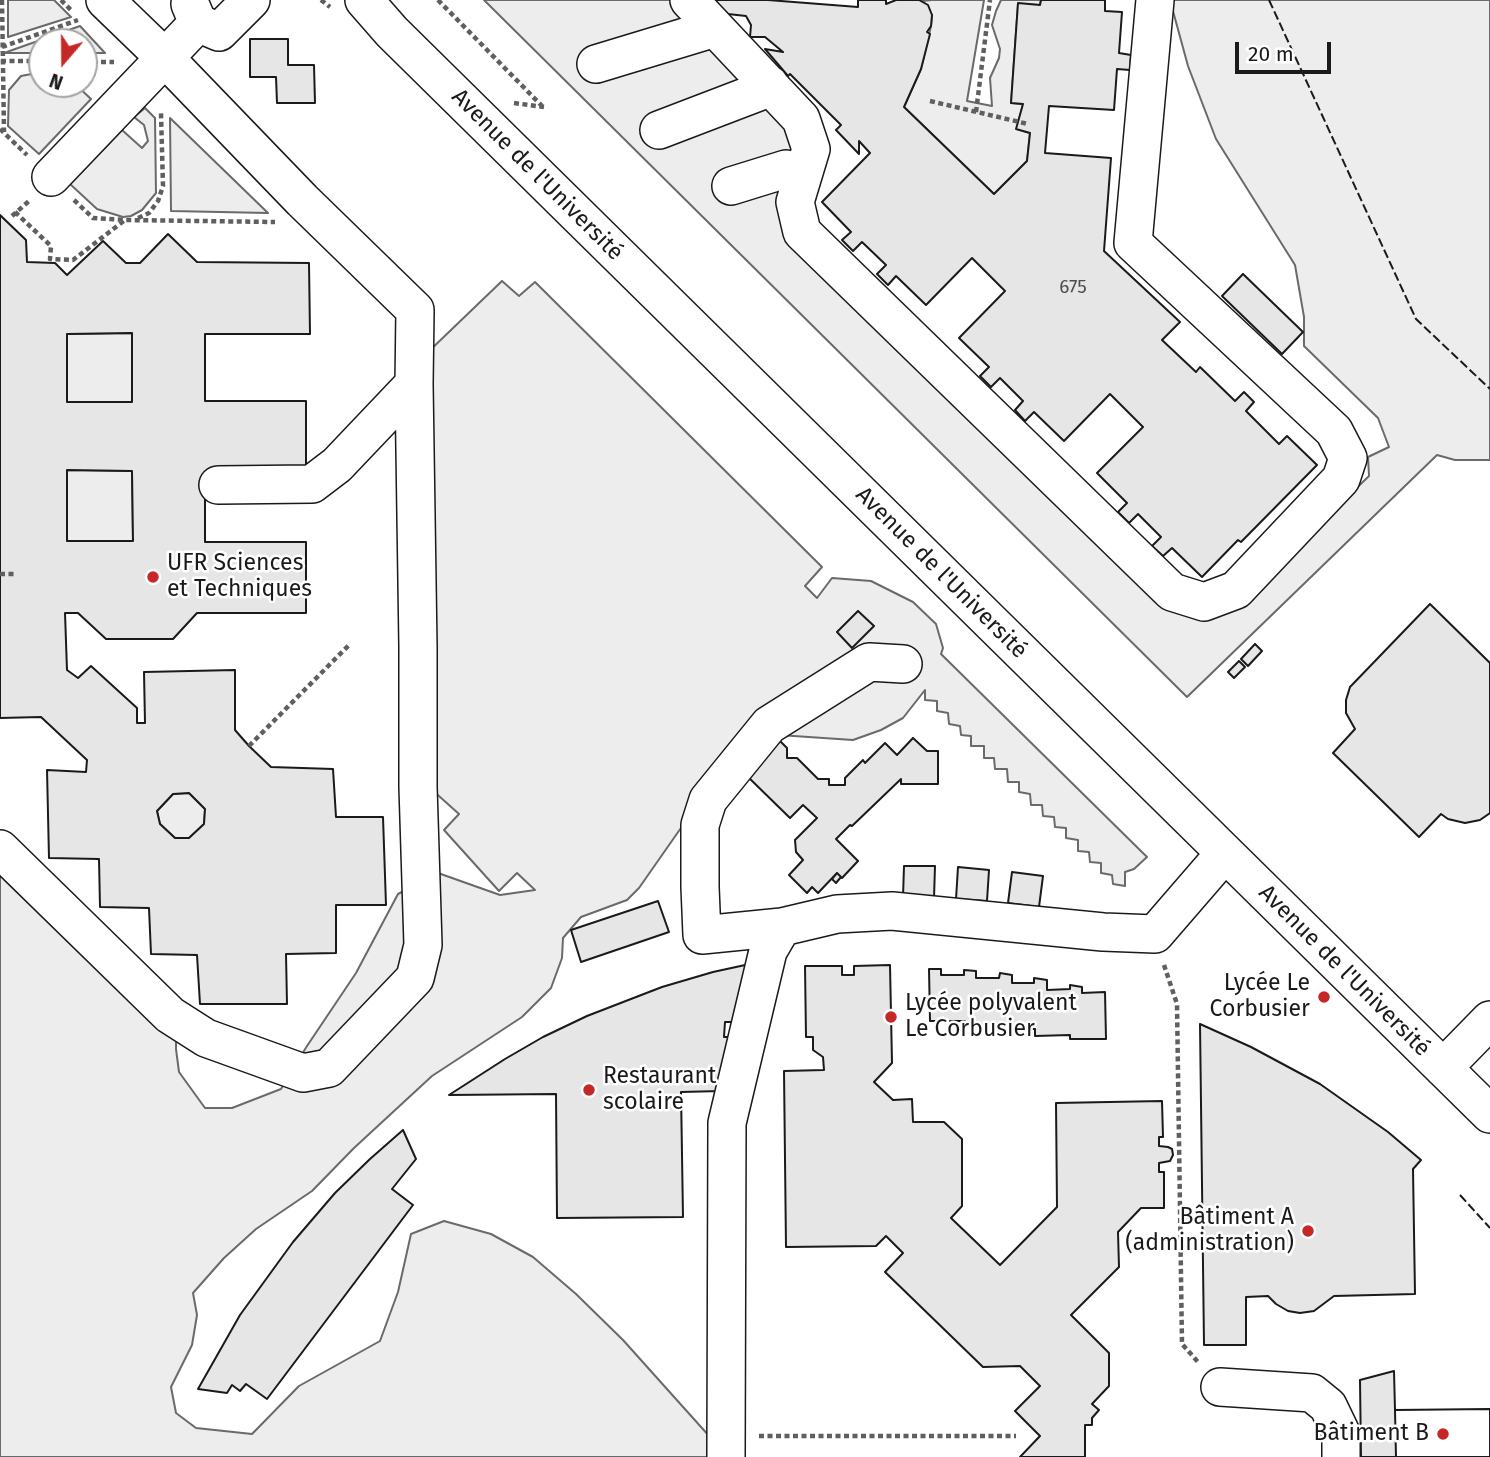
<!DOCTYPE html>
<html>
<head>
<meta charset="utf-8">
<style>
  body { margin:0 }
  #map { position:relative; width:1490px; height:1457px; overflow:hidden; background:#fff; font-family:"Fira Sans",sans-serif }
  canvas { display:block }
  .north { position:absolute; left:28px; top:28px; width:70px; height:70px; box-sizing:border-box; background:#fff; border:2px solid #a3a3a3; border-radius:50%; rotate:200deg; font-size:19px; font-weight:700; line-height:28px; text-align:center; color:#1a1a1a }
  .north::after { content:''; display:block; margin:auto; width:24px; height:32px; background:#c62828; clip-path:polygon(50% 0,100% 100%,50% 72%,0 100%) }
  .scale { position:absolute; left:1235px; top:42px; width:96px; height:32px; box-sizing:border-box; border:4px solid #1a1a1a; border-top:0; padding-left:9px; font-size:21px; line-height:24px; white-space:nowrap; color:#1a1a1a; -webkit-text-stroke:5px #fff; paint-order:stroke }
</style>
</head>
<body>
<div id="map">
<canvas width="1490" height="1457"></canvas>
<div class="north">N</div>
<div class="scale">20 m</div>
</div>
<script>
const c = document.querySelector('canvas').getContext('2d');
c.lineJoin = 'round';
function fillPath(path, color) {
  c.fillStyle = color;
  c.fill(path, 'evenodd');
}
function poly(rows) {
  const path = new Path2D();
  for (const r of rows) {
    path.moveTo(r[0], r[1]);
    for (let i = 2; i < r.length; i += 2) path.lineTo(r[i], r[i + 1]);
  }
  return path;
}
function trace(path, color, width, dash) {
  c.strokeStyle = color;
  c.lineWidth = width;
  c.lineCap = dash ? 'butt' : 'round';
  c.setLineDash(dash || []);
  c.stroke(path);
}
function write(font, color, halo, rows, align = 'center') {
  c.font = font + ' "Fira Sans",sans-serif';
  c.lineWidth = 5;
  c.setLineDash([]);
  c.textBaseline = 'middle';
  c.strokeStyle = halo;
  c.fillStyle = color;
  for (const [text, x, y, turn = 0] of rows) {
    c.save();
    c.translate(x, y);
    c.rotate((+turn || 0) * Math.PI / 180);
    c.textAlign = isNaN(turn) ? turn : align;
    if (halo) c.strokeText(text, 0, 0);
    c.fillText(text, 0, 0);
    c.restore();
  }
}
const built = poly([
  [8,0,54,0,71,17,8,37,8,0],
  [484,0,677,0,784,118,793,150,780,189,1140,586,1241,600,1369,476,1368,457,1389,447,1378,418,1304,346,1304,317,1295,265,1216,139,1188,66,1170,0,1490,0,1490,460,1455,460,1437,455,1187,697,484,0],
  [932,0,984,0,967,101,992,106,990,78,999,58,1000,49,992,25,996,11,1001,0,1041,0,1040,5,1018,4,1011,103,1023,104,1017,129,1030,133,1027,161,994,194,904,107,921,69,931,26,932,15,922,1,932,0],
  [80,26,105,53,84,53,84,42,42,42,42,53,4,53,80,26],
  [42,72,42,84,75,84,91,99,39,154,8,126,9,90,21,76,42,72],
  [145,108,155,118,156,193,142,210,131,216,123,217,97,209,70,184,122,130,142,148,148,141,144,125,134,117,145,108],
  [170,118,268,213,171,211,170,118],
  [502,281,519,296,535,282,822,567,805,586,817,598,832,578,871,581,913,602,936,624,943,648,941,654,1147,857,1134,869,1125,872,1125,886,1113,884,1112,875,1101,873,1101,863,1090,862,1089,852,1078,851,1078,840,1066,838,1066,828,1055,827,1054,817,1043,816,1042,805,1031,805,1030,794,1019,792,1019,782,1008,782,1007,769,995,769,994,758,984,758,984,746,971,746,971,736,961,735,960,726,949,724,948,713,937,711,937,701,925,700,925,690,903,718,881,730,853,740,779,735,690,815,639,888,627,900,581,917,563,938,562,958,551,988,522,1017,432,1076,354,1148,312,1191,256,1229,224,1258,193,1293,197,1315,192,1345,171,1387,176,1413,196,1428,252,1434,299,1386,380,1341,398,1292,411,1234,444,1221,491,1234,533,1257,576,1294,623,1340,710,1437,716,1457,0,1457,0,863,176,1037,176,1049,179,1072,205,1108,232,1108,281,1089,307,1046,356,973,398,894,438,873,500,895,535,890,517,873,499,891,444,830,459,814,430,788,426,354,502,281],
  [132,333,132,402,67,402,67,334,132,333],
  [67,470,132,471,133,541,67,541,67,470],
  [189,793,205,809,204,824,189,838,175,838,160,824,157,811,173,794,189,793]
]);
fillPath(built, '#ededed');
trace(built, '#6a6a6a', 2);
const building = poly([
  [714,0,768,0,858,7,858,0,886,0,886,4,896,0,919,0,928,5,932,15,931,26,927,32,930,34,921,69,904,107,994,194,1027,161,1030,133,1016,129,1023,104,1011,103,1018,3,1040,5,1041,0,1105,0,1105,11,1122,12,1119,53,1131,55,1130,70,1117,69,1114,110,1049,106,1045,153,1111,158,1104,251,1180,322,1162,340,1196,372,1200,367,1235,401,1244,392,1254,402,1246,411,1279,444,1287,436,1317,465,1241,542,1238,540,1202,577,1172,548,1163,556,1152,546,1161,537,1138,514,1129,523,1118,512,1127,503,1097,473,1143,427,1110,394,1064,441,1034,412,1025,421,1015,410,1023,401,1000,378,991,387,980,376,989,367,959,338,1005,291,972,258,926,305,896,276,888,285,877,274,886,265,862,242,853,251,842,240,851,232,822,202,870,153,859,141,859,154,836,130,841,125,790,74,788,76,765,49,783,52,765,37,750,37,751,25,746,16,728,14,714,0],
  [250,39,288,39,288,65,314,65,315,103,277,103,276,77,250,77,250,39],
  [0,215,26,240,27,262,55,263,67,275,103,241,126,263,140,263,168,234,197,262,309,263,310,334,205,334,205,401,306,401,306,473,205,473,205,542,306,542,306,613,197,613,173,639,106,639,78,613,65,613,67,670,78,678,91,666,137,708,137,723,145,723,144,672,235,670,235,730,249,746,271,767,333,769,336,817,383,817,386,905,336,905,336,953,286,954,287,1004,200,1004,197,955,151,954,149,908,100,907,99,859,49,858,47,770,86,772,87,760,41,717,0,718,0,215],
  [132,333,132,402,67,402,67,334,132,333],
  [67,470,132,471,133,541,67,541,67,470],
  [189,793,205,809,204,824,189,838,175,838,160,824,157,811,173,794,189,793],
  [1243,274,1303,332,1282,354,1222,296,1243,274],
  [1430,604,1490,663,1490,813,1480,820,1465,823,1448,819,1441,814,1419,837,1333,753,1355,729,1346,713,1346,700,1350,687,1430,604],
  [858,611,874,626,852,648,837,632,858,611],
  [1255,644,1262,651,1248,666,1241,659,1255,644],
  [1239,661,1245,667,1234,678,1228,672,1239,661],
  [913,738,927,751,938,751,938,784,901,784,901,779,852,826,850,825,836,839,858,861,842,878,837,873,818,893,812,887,807,893,789,875,803,860,796,852,795,840,817,818,803,805,790,818,746,775,780,741,787,748,787,758,797,758,818,779,829,779,829,785,845,785,845,778,863,760,865,763,885,743,897,755,913,738],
  [904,866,935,866,934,898,903,897,904,866],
  [958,867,989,870,987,901,956,899,958,867],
  [1012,872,1043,876,1039,907,1008,903,1012,872],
  [837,873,841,877,836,883,832,879,837,873],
  [658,901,669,932,581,962,571,930,658,901],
  [759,962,741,1022,725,1022,724,1037,737,1037,721,1091,681,1092,683,1217,557,1218,556,1094,449,1095,505,1059,543,1037,587,1016,662,987,713,972,759,962],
  [890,965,892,1063,874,1082,893,1100,912,1099,913,1122,944,1122,962,1139,962,1206,951,1218,1000,1265,1057,1207,1056,1103,1162,1101,1163,1137,1159,1137,1159,1146,1168,1147,1172,1149,1173,1155,1170,1161,1159,1163,1159,1172,1164,1172,1164,1208,1141,1208,1118,1232,1119,1267,1071,1315,1109,1353,1109,1386,1092,1404,1099,1410,1092,1418,1092,1425,1085,1425,1085,1457,1020,1457,1040,1436,1015,1411,1040,1386,1020,1366,983,1367,885,1272,903,1253,886,1236,876,1246,786,1247,784,1071,824,1070,823,1057,813,1050,813,1037,806,1037,805,966,842,966,842,975,854,975,854,966,890,965],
  [929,969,941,969,941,975,964,975,964,970,976,971,976,978,999,978,1000,973,1012,975,1012,983,1034,983,1034,978,1047,980,1047,990,1070,989,1070,985,1082,987,1082,993,1105,992,1106,1039,1070,1039,1070,1035,1035,1036,1035,1029,1000,1029,1000,1024,965,1025,965,1021,930,1021,929,969],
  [1200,1024,1251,1047,1320,1084,1388,1132,1421,1160,1413,1169,1415,1294,1334,1296,1314,1311,1300,1313,1288,1311,1276,1304,1268,1296,1246,1297,1246,1345,1204,1345,1200,1024],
  [403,1130,416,1159,392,1189,413,1205,267,1399,246,1384,240,1391,232,1385,227,1393,198,1389,240,1315,293,1242,335,1193,370,1159,403,1130],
  [1394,1371,1395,1410,1490,1409,1490,1457,1361,1457,1360,1380,1394,1371],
  [1490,1409,1490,1457,1396,1457,1395,1410,1490,1409]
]);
fillPath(building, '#e6e6e6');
trace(building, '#1a1a1a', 2);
const minor = poly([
  [364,0,392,32,1490,1114],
  [689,0,801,119,811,149,795,202,802,232,1172,592,1204,602,1236,590,1341,479,1348,458,1334,431,1133,243,1155,0],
  [190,4,198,23,219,32,251,0],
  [596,64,705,31,712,25],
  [659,130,761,91,769,84],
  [51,177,198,23],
  [731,186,786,169,803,174],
  [218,485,312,484,337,465,414,384],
  [903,664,869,662,769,725,708,800,700,825,700,887,702,935,782,927,837,914,892,911,1103,932,1155,934,1225,853],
  [0,849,170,1015,206,1038,303,1073,329,1068,415,978,423,945,418,787,418,647,414,384,415,310,302,200,165,58,105,0],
  [1443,1068,1490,1020],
  [1220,1387,1312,1393,1328,1406,1341,1433,1341,1457],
  [726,1457,727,1123,768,951,782,927]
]);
trace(minor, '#1a1a1a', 40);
trace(poly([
  [2,0,4,132],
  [61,0,73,12],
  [321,0,330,7],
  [438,0,543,107],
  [2,47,78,20],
  [1,61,42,61],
  [84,62,114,62],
  [930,101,1028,124],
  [514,103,544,107],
  [976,112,990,0],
  [0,129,27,155],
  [74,200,93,218,125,220,275,222],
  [15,212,51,246,50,259,73,260,125,220],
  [12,216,29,201],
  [138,218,149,213,158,201,163,186,161,113],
  [0,574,17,574],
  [249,746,349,645],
  [1164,965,1177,1004,1182,1344,1198,1362],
  [759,1436,1016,1436]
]), '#5f5f5f', 4.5, [5, 3.5]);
trace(minor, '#fff', 37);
trace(poly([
  [1269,0,1416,319,1490,389],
  [1460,1195,1490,1228]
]), '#1a1a1a', 2, [9, 3.5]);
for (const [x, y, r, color] of [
  [153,577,7,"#c62828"],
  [1324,997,7,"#c62828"],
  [891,1017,7,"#c62828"],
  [589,1090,7,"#c62828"],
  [1308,1231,7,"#c62828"],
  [1443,1434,7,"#c62828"]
]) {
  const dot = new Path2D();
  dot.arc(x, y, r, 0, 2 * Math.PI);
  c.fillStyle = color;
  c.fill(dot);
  trace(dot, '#fff', 2.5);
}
write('19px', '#4d4d4d', null, [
  ["675",1073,288]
]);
write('23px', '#1a1a1a', '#fff', [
  ["Avenue de l'Université",537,175,45],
  ["Avenue de l'Université",941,573,45],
  ["Avenue de l'Université",1344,971,45]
]);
write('23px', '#1a1a1a', '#fff', [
  ["UFR Sciences",167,564],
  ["et Techniques",167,590],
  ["Lycée Le",1310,984,"right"],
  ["Corbusier",1310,1010,"right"],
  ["Lycée polyvalent",905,1004],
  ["Le Corbusier",905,1030],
  ["Restaurant",603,1077],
  ["scolaire",603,1103],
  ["Bâtiment A",1294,1218,"right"],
  ["(administration)",1294,1244,"right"],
  ["Bâtiment B",1429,1434,"right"]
], 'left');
</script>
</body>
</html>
